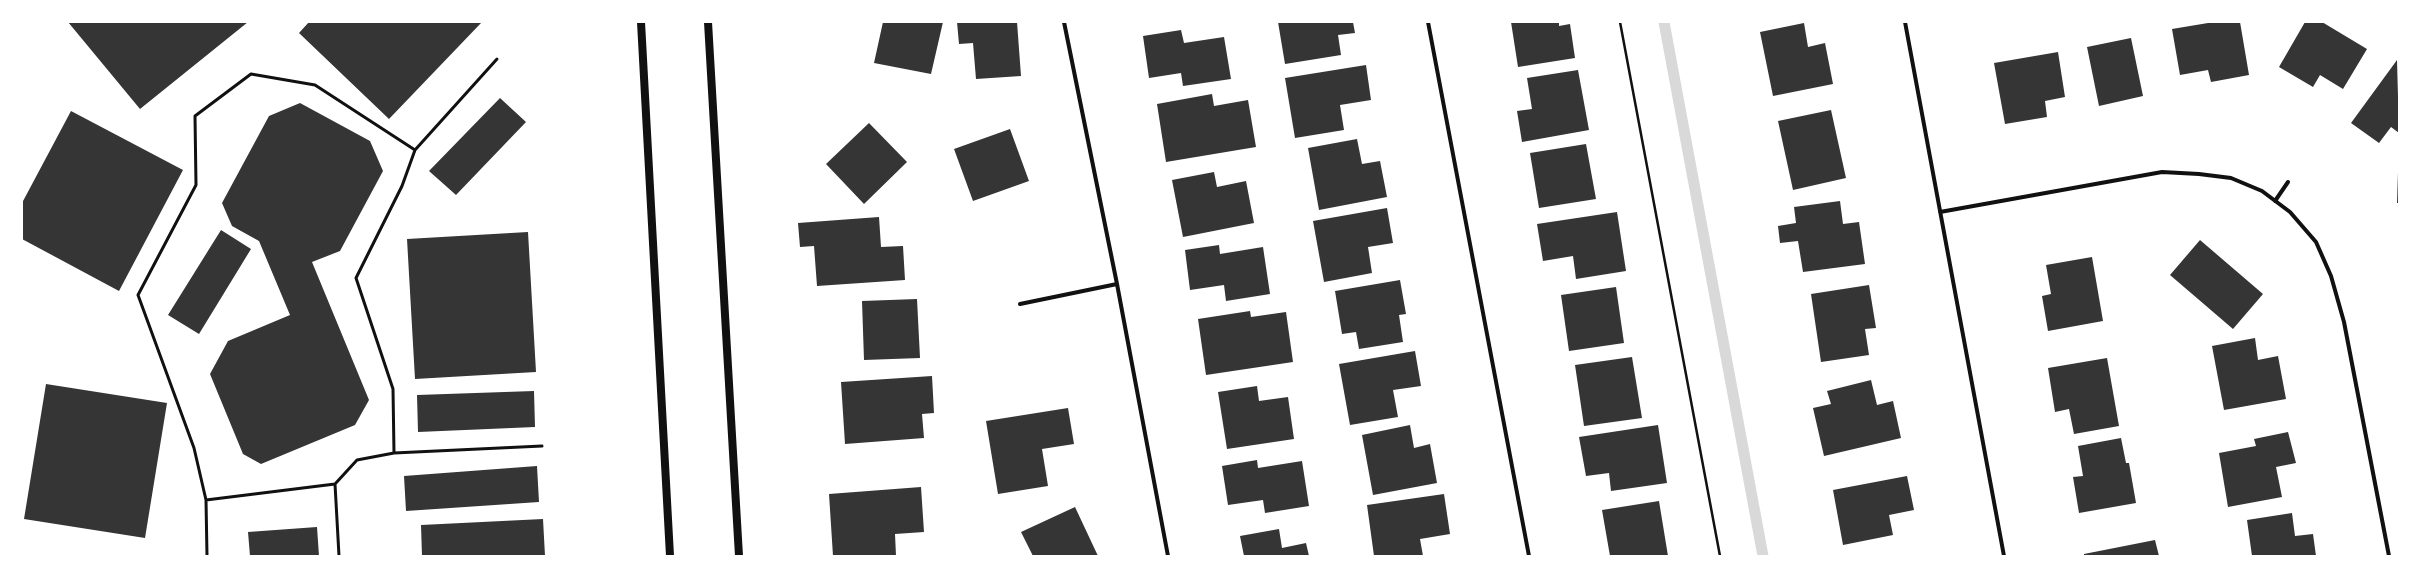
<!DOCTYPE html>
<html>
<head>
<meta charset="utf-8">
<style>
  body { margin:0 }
  #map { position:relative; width:2421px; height:578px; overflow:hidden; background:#fff; font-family:"Public Sans",sans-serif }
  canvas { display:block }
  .frame { position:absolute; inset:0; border:23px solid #fff; pointer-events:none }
</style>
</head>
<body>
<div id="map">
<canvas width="2421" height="578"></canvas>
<div class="frame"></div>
</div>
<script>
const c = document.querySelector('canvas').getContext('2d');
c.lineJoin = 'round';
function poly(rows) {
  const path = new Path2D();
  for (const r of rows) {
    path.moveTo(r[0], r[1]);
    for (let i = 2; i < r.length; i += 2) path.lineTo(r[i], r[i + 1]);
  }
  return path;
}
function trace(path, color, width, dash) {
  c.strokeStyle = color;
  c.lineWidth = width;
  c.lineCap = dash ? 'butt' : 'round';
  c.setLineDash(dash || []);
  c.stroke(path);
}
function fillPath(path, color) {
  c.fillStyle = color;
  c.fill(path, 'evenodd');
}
trace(poly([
  [1664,22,1763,556]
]), '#d9d9d9', 11);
fillPath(poly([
  [68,22,248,22,140,109],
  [309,22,482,22,389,119,299,33],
  [883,22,943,22,931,74,874,63],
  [957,22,1017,22,1021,76,976,79,973,43,959,44],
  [1278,22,1353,22,1355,33,1338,35,1341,55,1285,64],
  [1511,22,1559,22,1559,26,1570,24,1575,58,1518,67],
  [2214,22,2240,22,2249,75,2211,82,2208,70,2180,75,2172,29],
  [2305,22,2322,22,2367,49,2343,89,2320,75,2313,87,2279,67],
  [1804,23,1808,47,1825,43,1833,84,1773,96,1760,32],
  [1181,30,1184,43,1224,37,1231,79,1183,86,1181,73,1149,78,1143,36],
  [2131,38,2143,96,2099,106,2087,47],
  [2058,52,2065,97,2045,101,2047,117,2005,124,1994,63],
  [2397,60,2399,133,2391,127,2379,143,2351,123],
  [1366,65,1371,100,1340,105,1344,130,1295,138,1285,78],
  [1578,70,1589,130,1522,142,1517,111,1532,109,1527,78],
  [1212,94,1214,106,1248,100,1256,147,1166,162,1157,104],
  [500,98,526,122,456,195,429,171],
  [300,103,370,141,383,171,340,251,312,262,369,400,355,425,261,464,243,454,210,374,228,341,290,315,259,241,232,226,222,203,269,116],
  [1831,110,1846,178,1793,190,1778,121],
  [71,111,183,170,119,291,22,239,22,203],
  [869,123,907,162,864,204,826,164],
  [1010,129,1029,181,973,201,954,149],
  [1357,139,1362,164,1380,161,1387,197,1319,210,1308,148],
  [1586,144,1596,199,1539,208,1530,153],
  [1214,172,1217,187,1246,181,1254,223,1183,237,1172,180],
  [2398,172,2399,172,2399,203,2397,203],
  [1840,201,1843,224,1859,222,1865,264,1803,272,1798,241,1780,243,1778,226,1796,223,1794,207],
  [1387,208,1393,243,1368,247,1372,273,1324,282,1313,221],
  [1617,212,1626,271,1576,279,1573,256,1543,261,1537,224],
  [879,217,881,247,903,246,905,280,817,286,814,246,800,247,798,223],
  [221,230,251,249,199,334,168,315],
  [528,232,536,372,415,379,407,239],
  [2200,240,2263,294,2233,329,2170,275],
  [1219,245,1220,254,1263,247,1270,294,1226,301,1224,285,1190,290,1185,250],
  [2092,257,2103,321,2048,331,2042,296,2051,294,2046,265],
  [1400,280,1406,314,1399,315,1403,342,1359,349,1356,332,1342,334,1335,291],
  [1869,285,1876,328,1865,329,1869,355,1821,362,1811,294],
  [1616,287,1624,343,1569,351,1561,295],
  [917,299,920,358,864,360,862,301],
  [1250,311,1251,317,1286,312,1293,362,1206,375,1198,319],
  [2255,338,2258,360,2278,356,2286,399,2224,410,2212,346],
  [1415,351,1421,386,1393,390,1398,417,1350,425,1339,364],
  [1632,357,1642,418,1584,426,1575,365],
  [2107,358,2119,426,2074,434,2069,409,2055,412,2048,368],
  [932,376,934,413,922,414,924,438,845,444,841,382],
  [1871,380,1877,405,1893,401,1901,438,1824,456,1813,408,1831,404,1827,391],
  [46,384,167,403,145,538,24,519],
  [1257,386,1259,401,1288,397,1294,439,1227,449,1218,392],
  [534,391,535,427,418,432,417,395],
  [1068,408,1074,444,1042,449,1048,486,998,494,986,421],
  [1410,425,1414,448,1430,444,1437,483,1373,495,1362,435],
  [1658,425,1667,483,1611,491,1609,473,1586,476,1579,437],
  [2288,432,2296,463,2276,467,2282,497,2228,507,2219,453,2256,446,2254,439],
  [2121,438,2126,463,2129,463,2136,503,2079,513,2073,477,2083,476,2078,446],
  [1257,460,1258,468,1302,461,1309,506,1265,513,1263,500,1228,505,1222,466],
  [537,466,539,502,406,511,404,476],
  [1907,476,1914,510,1889,515,1893,535,1843,545,1833,490],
  [921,487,924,532,895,534,896,556,833,556,829,494],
  [1444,494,1450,534,1420,539,1423,556,1374,556,1367,505],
  [1659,501,1668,556,1610,556,1602,510],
  [1075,507,1098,556,1033,556,1021,532],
  [2292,513,2295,536,2313,534,2316,556,2252,556,2247,520],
  [543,519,545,556,422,556,421,525],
  [317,527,319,556,250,556,248,532],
  [1279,529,1282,548,1306,543,1309,556,1244,556,1240,536],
  [2155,540,2159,556,2084,556,2084,554]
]), '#353535');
trace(poly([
  [1620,22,1720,556]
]), '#111', 2.5);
trace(poly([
  [394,453,393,389,356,278,402,186,415,150,497,59],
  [335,484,339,556],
  [206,500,335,484,357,460,394,453,542,446],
  [207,556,206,500,194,448,138,295,196,185,195,116,251,74,315,85,415,150]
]), '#111', 3);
trace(poly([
  [1064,22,1117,284,1168,556],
  [1428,22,1529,556],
  [1905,22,2004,556],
  [2275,201,2288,182],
  [1940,212,2162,172,2199,174,2231,178,2262,191,2290,212,2316,242,2331,276,2344,322,2389,556],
  [1020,304,1117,284]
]), '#111', 4);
trace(poly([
  [641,22,670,556],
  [708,22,739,556]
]), '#111', 8);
</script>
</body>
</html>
